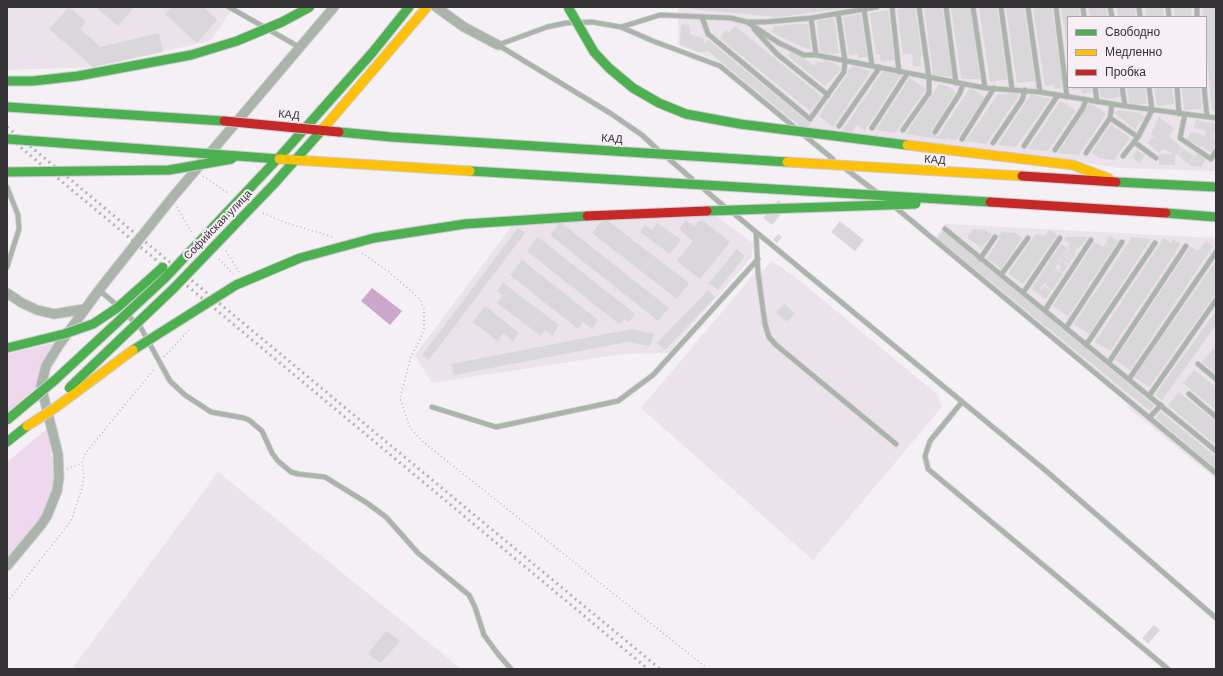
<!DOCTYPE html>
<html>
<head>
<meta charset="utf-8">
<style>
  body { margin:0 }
  #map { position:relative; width:1223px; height:676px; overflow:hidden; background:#f5f0f5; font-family:"Work Sans",sans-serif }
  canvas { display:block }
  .frame { position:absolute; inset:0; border:8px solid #353235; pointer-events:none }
  .legend { position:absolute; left:1067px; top:16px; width:140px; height:72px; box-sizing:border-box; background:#f7eef6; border:1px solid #a9a3a9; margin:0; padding:5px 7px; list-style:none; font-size:12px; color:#353235 }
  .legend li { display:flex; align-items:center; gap:8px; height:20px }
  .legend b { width:20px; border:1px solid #a9a3a9 }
</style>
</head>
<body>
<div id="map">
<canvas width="1223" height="676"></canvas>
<div class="frame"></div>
<ul class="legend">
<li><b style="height:5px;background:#4caf50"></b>Свободно</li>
<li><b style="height:5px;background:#ffc107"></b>Медленно</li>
<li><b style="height:5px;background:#c62828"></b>Пробка</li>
</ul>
</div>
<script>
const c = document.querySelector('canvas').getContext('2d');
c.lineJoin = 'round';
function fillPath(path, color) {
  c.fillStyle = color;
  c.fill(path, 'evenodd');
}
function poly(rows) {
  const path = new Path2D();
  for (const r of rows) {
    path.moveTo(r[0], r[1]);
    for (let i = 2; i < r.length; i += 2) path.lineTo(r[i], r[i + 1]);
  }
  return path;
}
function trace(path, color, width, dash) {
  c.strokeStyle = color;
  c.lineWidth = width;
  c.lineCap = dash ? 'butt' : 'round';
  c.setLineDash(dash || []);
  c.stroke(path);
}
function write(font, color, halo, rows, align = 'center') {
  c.font = font + ' "Work Sans",sans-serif';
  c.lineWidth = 4;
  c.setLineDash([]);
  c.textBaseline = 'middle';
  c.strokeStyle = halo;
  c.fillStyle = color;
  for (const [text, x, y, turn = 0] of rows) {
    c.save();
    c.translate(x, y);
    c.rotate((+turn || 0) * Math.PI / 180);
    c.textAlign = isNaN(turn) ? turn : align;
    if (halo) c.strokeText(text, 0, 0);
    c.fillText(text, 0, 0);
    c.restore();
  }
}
fillPath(poly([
  [7,7,234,7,210,41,93,67,7,70],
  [678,7,1216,7,1216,171,1119,168,1060,159,804,133,720,62,678,45],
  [1068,17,1206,17,1206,87,1068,87],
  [715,215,753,243,752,257,668,353,622,354,432,383,415,355,515,222],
  [945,224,1216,238,1216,479,1127,407,1124,393,935,238],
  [772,261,794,276,938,395,942,407,813,560,641,408,754,274,763,271],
  [218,472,461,669,72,669]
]), '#ebe2eb');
fillPath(poly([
  [54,343,41,367,37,388,7,413,7,354],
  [47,429,55,473,51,496,40,518,7,557,7,462]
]), '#edd8ed');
fillPath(poly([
  [372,288,402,311,390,325,361,301]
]), '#cca6cb');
fillPath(poly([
  [69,7,86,22,80,29,100,47,159,33,163,52,93,67,49,29],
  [96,7,134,7,118,26],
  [171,7,203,7,217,20,197,43,165,14],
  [690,7,845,7,845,8,779,17,690,9],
  [915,7,922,57,920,57,921,66,913,67,912,54,903,55,897,9],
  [924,7,942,7,952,77,934,75,933,73],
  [951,7,970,7,980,79,963,79,961,77],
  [979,7,997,7,1007,79,990,82],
  [1006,7,1024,7,1035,81,1017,83],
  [1033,7,1052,7,1063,87,1054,89,1054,85,1045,86],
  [1061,7,1079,7,1080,17,1068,17,1068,51],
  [1088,7,1106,7,1108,17,1090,17],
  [1117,7,1135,7,1136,17,1118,17],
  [1145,7,1163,7,1164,17,1146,17],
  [1174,7,1191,7,1192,17,1175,17],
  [1202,7,1216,7,1216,111,1212,111,1206,48,1206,17,1203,17],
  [888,10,895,60,881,62,880,55,876,55,870,13],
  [861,14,867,57,858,58,858,54,849,55,843,17],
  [834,18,839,53,830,54,820,52,817,21],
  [681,24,689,25,690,34,704,39,703,42,705,43,708,40,811,124,806,131,708,51,699,52,680,45],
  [799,24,808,24,811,50,793,43,771,32,774,26],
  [735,26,822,97,810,111,720,38,726,30,729,33],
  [791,52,800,55,814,66,817,61,823,63,824,60,834,63,841,69,825,86,788,56],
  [853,66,871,71,833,127,819,116,847,75,848,71],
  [883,71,901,75,865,130,857,125,847,139,840,134],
  [910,78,926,89,895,133,876,130],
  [939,84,948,87,956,92,930,133,938,136,970,88,985,97,956,140,947,138,946,140,906,134],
  [1072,87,1090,87,1092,92,1082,94,1082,89,1073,90],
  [1099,87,1118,87,1120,97,1110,99,1101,97],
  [1127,87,1145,87,1147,104,1129,104],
  [1154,87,1172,87,1174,104,1157,106],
  [1182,87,1200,87,1202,109,1184,110],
  [1008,92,1019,93,1018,97,986,144,966,141,998,94,1007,95],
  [1031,94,1050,99,1016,147,998,145],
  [1060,101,1076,110,1048,151,1028,149],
  [1089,104,1099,108,1106,114,1079,155,1058,153],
  [1117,110,1142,113,1141,115,1145,116,1135,129,1114,113],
  [1159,117,1174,129,1164,142,1169,136,1182,148,1177,155,1162,149,1159,153,1147,143,1153,137,1161,142,1151,134],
  [1196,120,1216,124,1216,133,1214,132,1213,137,1216,138,1216,143,1211,152,1187,139,1191,132,1205,136,1206,131,1194,128],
  [1111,125,1130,138,1114,160,1099,158,1092,152],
  [1183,148,1194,156,1190,163,1198,153,1206,159,1201,167,1191,166,1178,155],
  [1137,150,1145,156,1139,163,1132,157],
  [1159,154,1175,154,1175,165,1159,165],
  [778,200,787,207,772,225,763,218],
  [604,218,689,283,677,299,592,233],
  [701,219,730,242,700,279,677,261,693,241,679,229,686,220,694,227],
  [840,221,864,240,855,251,831,232],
  [560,222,669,308,658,321,550,235],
  [657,223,681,240,670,254,640,232,645,225,652,230],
  [518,228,525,233,429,360,422,355],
  [973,229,983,230,984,229,992,234,982,248,967,238],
  [1050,229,1057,235,1023,284,1008,274,1036,234,1045,236],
  [943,231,1154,405,1150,411,937,238],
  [1002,232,1015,233,1022,238,1001,269,987,258,1000,238,998,237],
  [778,234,782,237,777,243,773,240],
  [1110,236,1118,241,1068,316,1053,306,1095,242,1103,247],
  [538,237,635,314,629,322,624,319,619,324,527,251],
  [1066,237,1087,237,1079,249,1071,244,1077,249,1075,252,1068,247,1070,244,1064,240],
  [1132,237,1151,239,1089,334,1074,324],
  [1164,238,1171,243,1173,239,1181,244,1110,351,1095,342],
  [1206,241,1213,246,1130,370,1115,360,1191,246,1198,251],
  [1061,244,1068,248,1063,256,1071,261,1069,264,1061,259,1050,277,1056,269,1063,274,1052,290,1045,285,1047,281,1040,289,1042,290,1044,286,1051,291,1046,299,1031,289],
  [1069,248,1076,253,1074,256,1067,252],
  [737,249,745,256,718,290,709,283],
  [1066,252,1074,257,1071,260,1064,255],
  [522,260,598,320,592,329,583,322,578,329,510,275],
  [1062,260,1068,265,1063,273,1059,270,1061,267,1058,264],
  [1216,261,1216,293,1149,387,1134,377],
  [503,283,559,325,552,336,545,330,541,336,497,303,503,295,497,291],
  [708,290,715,297,665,350,657,343],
  [784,304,795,313,787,322,776,313],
  [485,306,519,333,513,341,503,333,498,341,473,322],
  [1216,311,1216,325,1162,400,1155,395],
  [632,329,654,334,650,346,627,342,454,375,451,364],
  [1213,349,1216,351,1216,374,1202,362],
  [1194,370,1216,387,1216,410,1183,383],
  [1179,392,1216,422,1216,445,1168,405],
  [1161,412,1216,457,1216,469,1156,418],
  [1154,625,1160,630,1148,644,1142,638],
  [386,631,400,641,381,663,368,654]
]), '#dad7da');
const lane = poly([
  [229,7,299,47],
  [892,7,899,72],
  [946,7,956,83],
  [973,7,985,88],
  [1001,7,1012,89],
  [1028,7,1040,92],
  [1056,7,1067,97],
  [1083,7,1084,17],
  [1110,7,1112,17],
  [1139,7,1140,17],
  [1168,7,1169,17],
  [1197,7,1197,17],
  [864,9,872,66],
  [702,17,708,34,810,119,844,72,845,61,838,13],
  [811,18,816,55],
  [747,22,779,43,804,55,816,55,985,88,1040,92,1125,106,1216,118],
  [621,27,660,15,731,18,747,22,765,22,811,18,877,7],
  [754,29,777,54,828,95],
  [498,45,610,113,642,135,657,149],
  [498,45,547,27,566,23,592,22,621,27,653,41,720,66,793,126],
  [1095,87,1097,102],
  [1122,87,1125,106],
  [1177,87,1179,114],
  [1204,87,1207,116],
  [1185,114,1180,138,1211,159,1216,151],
  [1110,118,1138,137],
  [839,126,880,67],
  [872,128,907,74],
  [903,130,929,93,929,78,919,7],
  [935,132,960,93,963,84],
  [805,136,833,159],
  [962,139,994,88],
  [1134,142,1156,158],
  [993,143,1022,100,1025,90],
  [1024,146,1058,95],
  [1055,150,1083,108,1086,100],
  [1086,153,1110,118,1112,104],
  [1123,156,1138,137,1152,110,1149,87],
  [669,159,692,179],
  [847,170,875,191],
  [7,187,18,215,19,229,7,267],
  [705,190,725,207],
  [896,208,1216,473],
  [733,213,1045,470,1216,618],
  [945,229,1216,451],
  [756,233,758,273,765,324,769,337,776,345,896,444],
  [980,259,995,237],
  [1001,275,1028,238],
  [99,290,118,306],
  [1023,293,1060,238],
  [1045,310,1091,240],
  [127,315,141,328,170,381,185,395,211,412,244,418,249,420,262,431,272,453,278,461,291,472,298,474,325,477,367,503,386,517,418,553,469,595,475,607,484,635,498,654,511,669],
  [1066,328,1122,242],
  [1086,345,1155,243],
  [1109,362,1186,246],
  [1198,364,1216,379],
  [1129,379,1216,252],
  [1189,394,1216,417],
  [1149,396,1216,300],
  [962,402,930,441,925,456,928,469,1168,669],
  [432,407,496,427,618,401,653,375,758,259],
  [1149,418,1161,405]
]);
const street = poly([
  [436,7,464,27,498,45],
  [7,293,22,303,37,310,54,314,85,309],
  [7,566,41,525,47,516,57,491,59,477,58,454,41,386,46,366,59,345,99,290,172,198,334,7]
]);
const fast = poly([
  [7,107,224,121],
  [283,153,372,53,409,7],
  [1116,182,1216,187],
  [1166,213,1216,217],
  [7,442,27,426]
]);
trace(lane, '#cecbce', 6);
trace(street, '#cecbce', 11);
trace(fast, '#cecbce', 11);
trace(poly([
  [203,176,228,193],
  [177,207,192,233],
  [263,213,287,223,333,237],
  [226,251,239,272],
  [362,253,389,272,420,299,424,309,424,329,419,342,411,356,400,398,410,428,422,441,708,669],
  [219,259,233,274],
  [164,357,190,329],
  [67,469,82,463],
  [7,602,71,521,82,488,84,475,82,463,85,454,155,368]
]), '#b4b7b4', 1.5, [1, 3]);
trace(lane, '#abb4ab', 4.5);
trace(street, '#abb4ab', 9);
trace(fast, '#4caf50', 9);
trace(poly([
  [7,127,660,669],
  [7,136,648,669]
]), '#b1b4b1', 3, [2, 4]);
const fastBridge = poly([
  [568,7,594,52,609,68,633,88,659,103,686,114,740,124,907,145],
  [7,81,33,81,78,76,191,55,237,41,282,22,310,7],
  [339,132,391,137,787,162],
  [7,139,279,159],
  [470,171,990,202],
  [7,172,169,170,232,159],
  [707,211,916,204],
  [7,348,64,334,93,324,117,308,163,267],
  [133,350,236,285,300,258,374,238,465,224,587,216],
  [69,388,174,288,274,184,321,131],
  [7,420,55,380,165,278,283,153]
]);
const slowBridge = poly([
  [321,131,427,7],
  [907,145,1073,165,1110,179],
  [279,159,470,171],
  [787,162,1022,176],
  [27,426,55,408,133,350]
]);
const jamBridge = poly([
  [224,121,339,132],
  [1022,176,1116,182],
  [990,202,1166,213],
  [587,216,707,211]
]);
trace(fastBridge, '#cecbce', 11, []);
trace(slowBridge, '#cecbce', 11, []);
trace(jamBridge, '#cecbce', 11, []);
trace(fastBridge, '#4caf50', 9);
trace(slowBridge, '#ffc107', 9);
trace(jamBridge, '#c62828', 9);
write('11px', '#353235', '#f7eef6', [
  ["КАД",289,115,5],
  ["КАД",612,139,4],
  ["КАД",935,160,4],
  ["Софийская улица",218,225,-46]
]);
</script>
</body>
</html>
